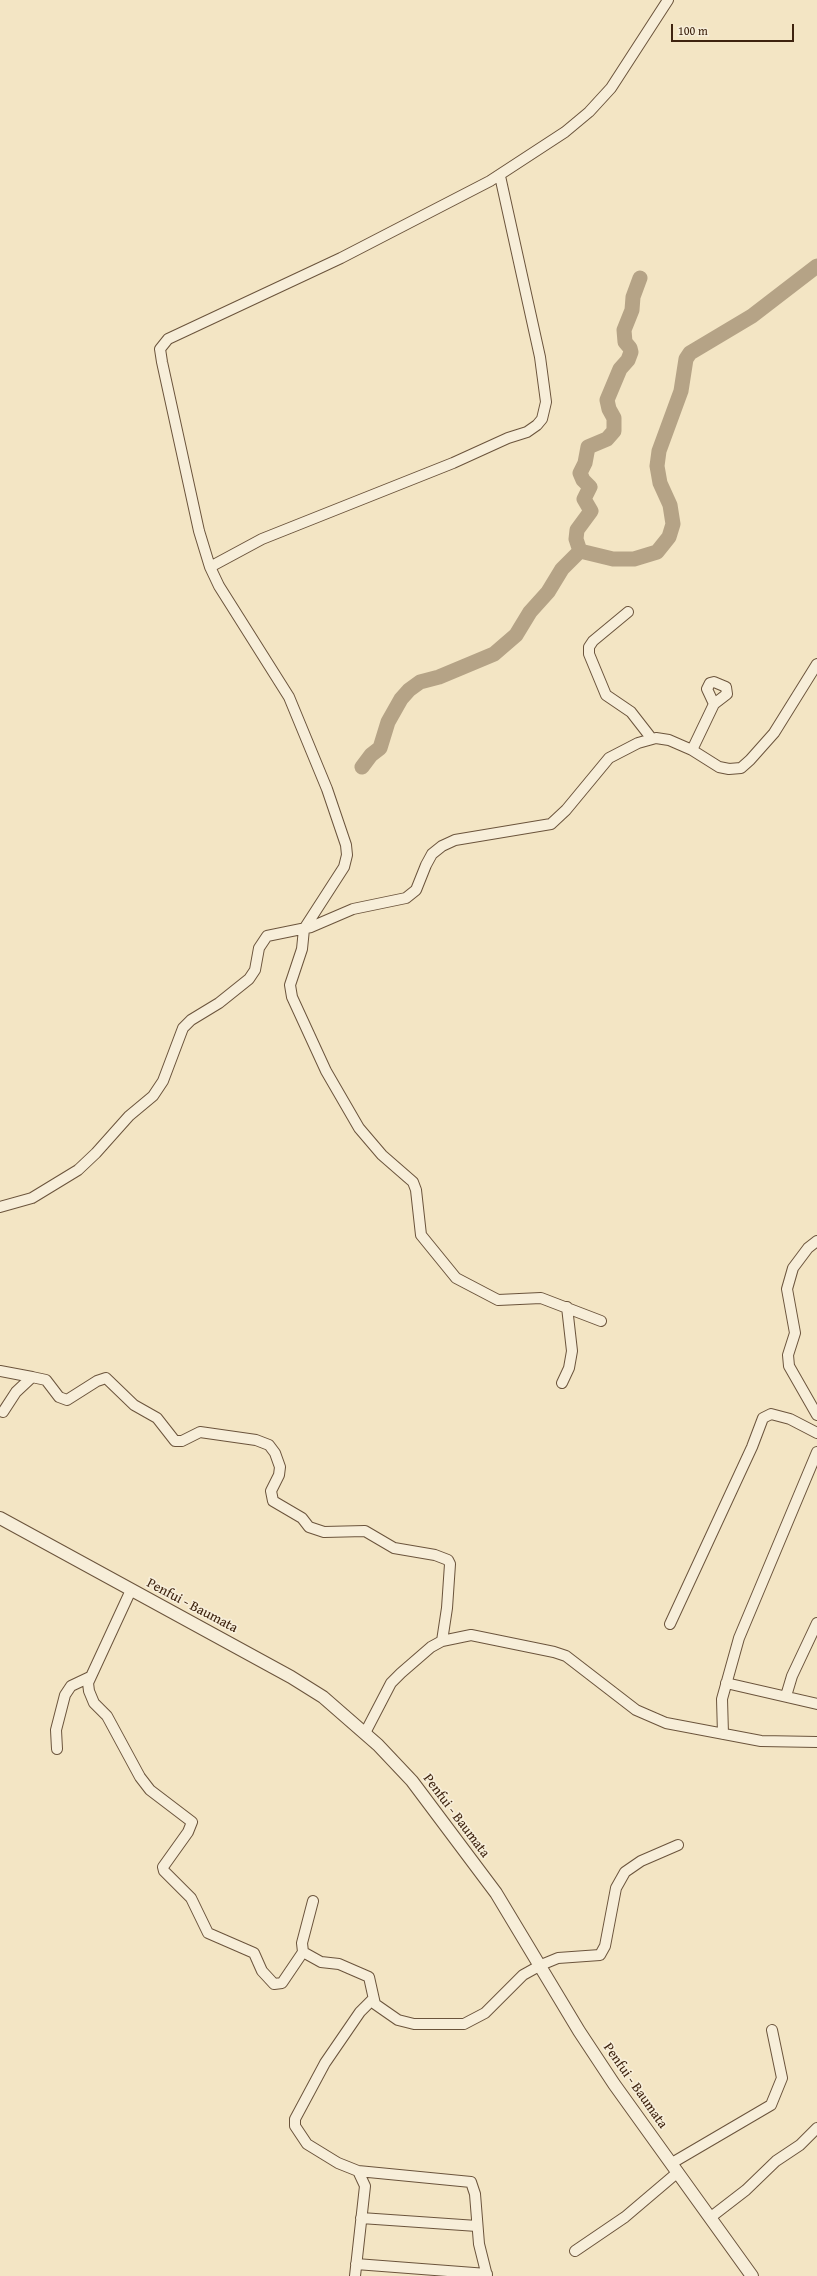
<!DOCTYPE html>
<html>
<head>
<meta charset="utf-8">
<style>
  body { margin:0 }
  #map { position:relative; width:817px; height:2276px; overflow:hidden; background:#f3e5c4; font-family:"Gentium Book Plus",serif }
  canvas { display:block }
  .scale { position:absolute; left:671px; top:24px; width:123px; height:18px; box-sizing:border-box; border:2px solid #3e230f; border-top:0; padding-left:5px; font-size:12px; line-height:14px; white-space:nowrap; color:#3e230f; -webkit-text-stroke:3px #f7eed9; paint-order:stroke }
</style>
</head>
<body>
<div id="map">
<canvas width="817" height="2276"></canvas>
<div class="scale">100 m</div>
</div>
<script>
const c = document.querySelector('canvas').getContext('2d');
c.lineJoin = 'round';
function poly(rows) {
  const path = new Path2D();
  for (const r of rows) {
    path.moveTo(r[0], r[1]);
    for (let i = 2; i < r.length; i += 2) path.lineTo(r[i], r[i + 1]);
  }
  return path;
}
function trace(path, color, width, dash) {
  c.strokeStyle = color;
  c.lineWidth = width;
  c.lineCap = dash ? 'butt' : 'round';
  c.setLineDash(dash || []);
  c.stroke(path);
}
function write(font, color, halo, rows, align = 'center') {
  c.font = font + ' "Gentium Book Plus",serif';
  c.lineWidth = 3.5;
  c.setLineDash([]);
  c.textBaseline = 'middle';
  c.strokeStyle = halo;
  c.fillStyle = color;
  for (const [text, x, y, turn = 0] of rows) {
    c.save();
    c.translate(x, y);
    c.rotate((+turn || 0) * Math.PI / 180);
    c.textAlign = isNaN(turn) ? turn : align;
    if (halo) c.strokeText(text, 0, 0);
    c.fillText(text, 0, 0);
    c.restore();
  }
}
trace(poly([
  [580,551,576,539,577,530,591,511,584,499,590,487,583,480,580,473,585,463,588,447,607,439,614,431,614,418,609,409,607,400,620,369,628,360,631,352,630,348,625,342,624,330,632,310,633,297,640,278],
  [362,767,371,755,380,748,388,722,401,699,409,690,420,682,439,677,494,654,516,635,530,612,548,592,562,569,580,551,613,559,634,559,657,552,669,537,673,524,670,505,660,483,657,466,659,451,681,391,686,359,690,353,752,316,817,266]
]), '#b5a386', 15);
const minor = poly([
  [210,567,262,539,453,463,508,438,527,432,537,425,542,419,546,402,540,357,500,176],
  [628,612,593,641,589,647,589,654,606,695,631,712,652,739],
  [692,750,714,704,727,694,726,687,714,682,710,683,707,689,714,704],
  [0,1207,32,1198,78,1170,96,1153,129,1116,153,1096,163,1081,183,1028,191,1020,219,1003,249,979,255,970,259,948,267,936,311,927,353,909,406,898,416,890,426,865,432,854,442,846,455,840,551,824,566,810,609,758,638,743,656,738,669,740,692,750,719,767,729,769,741,768,750,760,774,733,817,664],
  [817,1241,808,1248,793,1268,787,1289,795,1333,788,1355,789,1366,817,1415],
  [601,1321,541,1298,498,1300,456,1278,421,1235,416,1190,413,1182,382,1155,359,1128,326,1071,292,997,290,985,302,949,304,929,344,867,347,855,346,845,327,789,289,697,219,586,210,567,199,531,162,362,160,349,168,339,341,258,490,181,565,132,589,112,611,88,668,0],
  [0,1371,32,1377],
  [562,1383,569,1368,572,1351,567,1307],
  [3,1412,16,1392,32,1377,46,1380,59,1397,67,1400,97,1381,106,1378,134,1405,157,1418,175,1441,182,1441,200,1432,256,1440,269,1445,275,1453,280,1467,279,1475,271,1491,273,1501,302,1518,309,1527,324,1532,365,1531,394,1548,435,1555,448,1560,450,1564,447,1608,442,1641],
  [131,1590,88,1683,89,1691,94,1703,107,1716,140,1777,150,1790,192,1822,188,1832,163,1867,164,1871,191,1898,208,1933,254,1953,262,1971,274,1984,282,1983,303,1952],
  [670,1624,752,1447,763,1418,771,1414,790,1419,817,1433],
  [726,1683,817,1704],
  [786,1696,792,1676,817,1623],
  [365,1733,391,1683,401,1673,431,1647,442,1641,471,1635,554,1652,566,1656,636,1710,666,1723,761,1741,817,1742],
  [723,1734,722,1699,739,1638,817,1452],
  [57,1749,56,1730,65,1695,71,1686,90,1677],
  [313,1901,302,1943,303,1952,321,1962,339,1964,369,1977,375,2004,398,2020,414,2024,464,2024,485,2013,523,1975,541,1965,558,1958,600,1955,605,1946,616,1888,625,1872,641,1861,678,1845],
  [373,1999,360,2012,325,2063,295,2119,295,2126,307,2144,338,2163,358,2171,471,2182,475,2194,479,2244,487,2276],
  [672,2163,771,2105,782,2078,772,2030],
  [711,2217,746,2190,776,2161,800,2145,817,2128],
  [361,2218,477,2226],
  [575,2251,625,2217,678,2172],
  [356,2264,487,2274],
  [355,2276,365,2186,358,2171]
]);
const tertiary = poly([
  [0,1518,291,1677,323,1697,378,1745,412,1781,496,1893,579,2031,614,2084,752,2276]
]);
trace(minor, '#6b543c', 12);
trace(tertiary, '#6b543c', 14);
trace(minor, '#f7eed9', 10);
trace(tertiary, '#f7eed9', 12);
write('14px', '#3e230f', '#f7eed9', [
  ["Penfui - Baumata",192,1606,28],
  ["Penfui - Baumata",456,1816,53],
  ["Penfui - Baumata",635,2086,55]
]);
</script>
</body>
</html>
